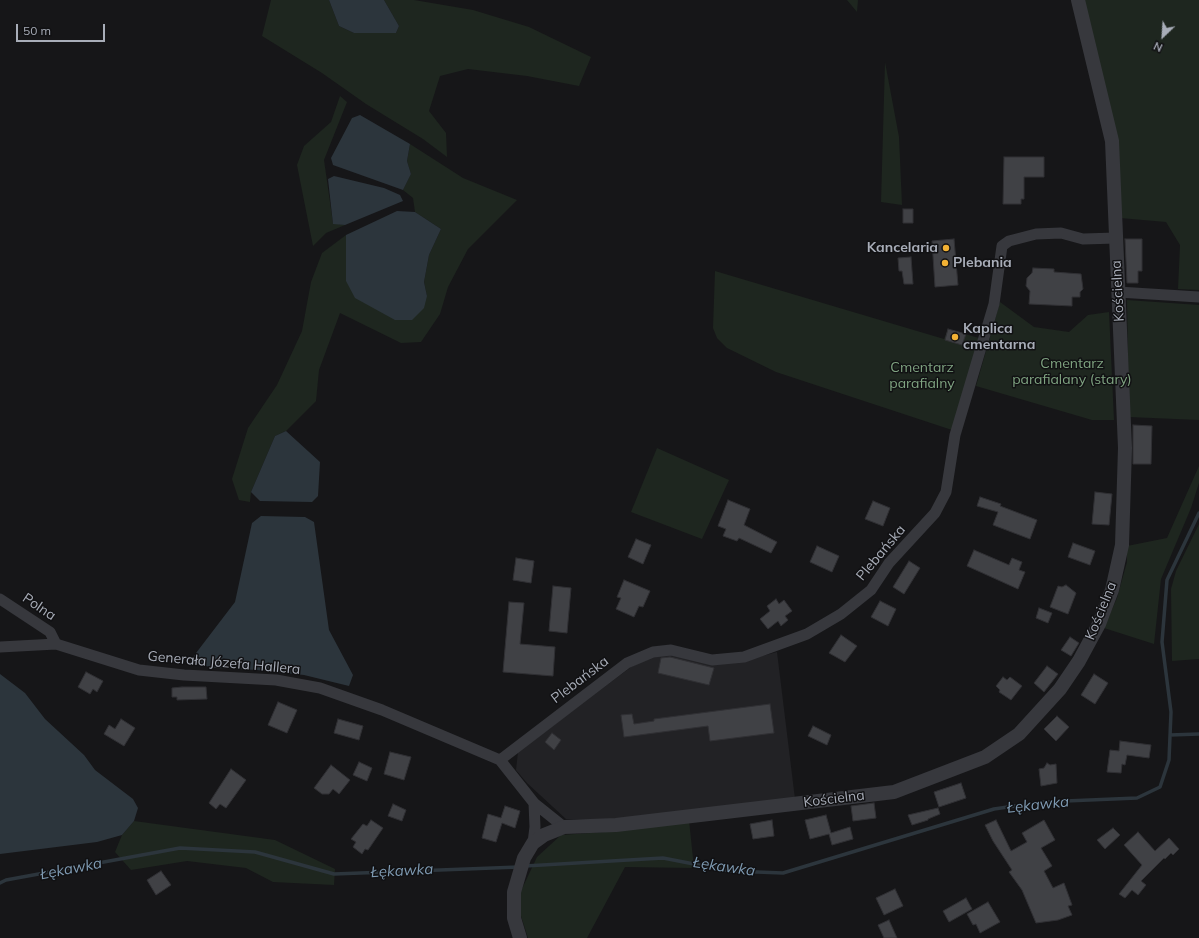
<!DOCTYPE html>
<html>
<head>
<meta charset="utf-8">
<style>
  body { margin:0 }
  #map { position:relative; width:1199px; height:938px; overflow:hidden; background:#161618; font-family:Mulish,sans-serif }
  canvas { display:block }
  .north { position:absolute; left:1143px; top:16px; width:40px; height:40px; -webkit-text-stroke:3px #111113; paint-order:stroke; rotate:205deg; font-size:11px; font-weight:700; line-height:16px; text-align:center; color:#a8adb8 }
  .north::after { content:''; display:block; margin:auto; width:14px; height:18px; background:#a8adb8; clip-path:polygon(50% 0,100% 100%,50% 72%,0 100%) }
  .scale { position:absolute; left:16px; top:24px; width:89px; height:18px; box-sizing:border-box; border:2px solid #a8adb8; border-top:0; padding-left:5px; font-size:12px; line-height:14px; white-space:nowrap; color:#a8adb8; -webkit-text-stroke:3px #111113; paint-order:stroke }
</style>
</head>
<body>
<div id="map">
<canvas width="1199" height="938"></canvas>
<div class="north">N</div>
<div class="scale">50 m</div>
</div>
<script>
const c = document.querySelector('canvas').getContext('2d');
c.lineJoin = 'round';
function fillPath(path, color) {
  c.fillStyle = color;
  c.fill(path, 'evenodd');
}
function poly(rows) {
  const path = new Path2D();
  for (const r of rows) {
    path.moveTo(r[0], r[1]);
    for (let i = 2; i < r.length; i += 2) path.lineTo(r[i], r[i + 1]);
  }
  return path;
}
function trace(path, color, width, dash) {
  c.strokeStyle = color;
  c.lineWidth = width;
  c.lineCap = dash ? 'butt' : 'round';
  c.setLineDash(dash || []);
  c.stroke(path);
}
function write(font, color, halo, rows, align = 'center') {
  c.font = font + ' Mulish,sans-serif';
  c.lineWidth = 3;
  c.setLineDash([]);
  c.textBaseline = 'middle';
  c.strokeStyle = halo;
  c.fillStyle = color;
  for (const [text, x, y, turn = 0] of rows) {
    c.save();
    c.translate(x, y);
    c.rotate((+turn || 0) * Math.PI / 180);
    c.textAlign = isNaN(turn) ? turn : align;
    if (halo) c.strokeText(text, 0, 0);
    c.fillText(text, 0, 0);
    c.restore();
  }
}
fillPath(poly([
  [777,652,795,799,615,820,566,819,527,783,516,770,518,752,631,667,655,655,672,654,747,660]
]), '#222225');
fillPath(poly([
  [271,0,329,0,339,26,354,33,396,33,399,26,384,0,414,0,473,10,529,27,591,57,579,86,527,76,468,69,440,76,429,111,446,133,447,157,423,139,366,104,322,73,262,36],
  [847,0,858,0,857,12],
  [1084,0,1199,0,1199,290,1178,289,1180,245,1166,222,1120,218],
  [885,62,899,137,902,205,881,202],
  [340,96,347,102,324,160,333,223,345,225,326,233,313,246,297,165,304,146,331,122],
  [410,144,463,178,517,200,468,249,448,287,440,314,421,342,401,343,340,313,319,370,316,401,286,431,275,436,251,492,250,502,239,500,232,479,248,428,277,385,302,331,311,282,322,253,346,235,346,281,427,296,424,282,429,255,441,229,415,212,413,198,403,190,411,174,407,161],
  [715,271,944,339,948,329,979,338,952,430,776,372,727,348,717,338,713,328],
  [1127,300,1199,305,1199,420,1129,417],
  [1000,302,1034,327,1069,332,1088,315,1109,312,1114,420,1092,420,976,386],
  [657,448,729,480,702,539,631,512],
  [1199,466,1199,483,1191,508,1161,579,1154,644,1104,628,1117,598,1127,562,1127,546,1167,538],
  [1199,524,1199,659,1172,661,1171,589,1176,571],
  [689,820,694,868,625,867,587,938,528,938,521,916,520,893,537,857,561,835,619,831],
  [134,821,275,840,335,869,334,885,273,882,246,868,187,861,131,870,115,852,122,835]
]), '#1e261f');
fillPath(poly([
  [329,0,384,0,399,26,396,33,354,33,339,26],
  [360,115,410,144,407,161,411,174,403,190,333,165,331,158,352,118],
  [334,176,384,188,400,195,403,201,345,225,333,224,328,179],
  [397,211,415,212,441,229,429,255,424,282,427,296,424,308,412,320,395,320,355,298,346,281,346,235],
  [286,431,320,462,318,496,312,502,260,501,251,492,275,436],
  [261,516,305,517,314,522,329,630,353,675,349,686,304,675,257,670,215,668,197,664,193,657,235,602,252,523],
  [0,674,25,693,45,719,84,755,95,770,133,799,138,808,134,821,122,835,97,842,0,854]
]), '#2c353c');
trace(poly([
  [1170,735,1199,734],
  [525,866,663,858,730,871,783,873,994,809,1042,802,1137,798,1160,787,1169,760,1171,712,1162,642,1167,580,1199,513],
  [0,883,6,880,180,848,255,852,334,874,519,867]
]), '#2c353c', 3.5);
const building = poly([
  [1004,157,1044,157,1044,177,1024,177,1024,199,1021,199,1021,204,1003,204,1004,157],
  [903,209,913,209,913,223,903,223,903,209],
  [954,239,958,285,935,287,932,241,954,239],
  [1125,239,1142,239,1142,271,1138,271,1138,283,1127,283,1125,239],
  [911,257,913,284,904,284,902,271,899,271,898,258,911,257],
  [1033,268,1054,269,1054,272,1081,274,1083,289,1080,292,1080,297,1072,297,1072,306,1029,304,1030,291,1026,286,1027,278,1032,273,1033,268],
  [948,329,966,334,962,345,945,340,948,329],
  [1133,425,1152,426,1151,464,1133,464,1133,425],
  [1095,492,1112,494,1109,525,1092,524,1095,492],
  [980,497,1001,504,1000,506,1037,520,1030,539,993,525,998,512,977,506,980,497],
  [728,500,750,509,744,525,777,542,771,553,739,538,737,541,723,536,726,529,718,526,728,500],
  [873,501,890,508,883,526,865,519,873,501],
  [636,539,651,545,643,564,628,557,636,539],
  [1073,543,1095,551,1090,565,1068,557,1073,543],
  [817,546,839,556,832,572,810,562,817,546],
  [974,550,1009,565,1012,558,1022,562,1019,570,1025,572,1018,589,967,566,974,550],
  [516,558,534,561,531,583,513,580,516,558],
  [909,561,920,568,904,594,893,587,909,561],
  [624,580,650,591,643,607,639,606,634,617,616,609,621,598,617,597,624,580],
  [1066,585,1076,593,1068,614,1050,607,1058,586,1062,587,1066,585],
  [553,586,571,588,567,633,549,631,553,586],
  [776,599,779,604,784,600,792,611,785,616,788,620,781,626,778,621,768,629,760,619,770,611,767,606,776,599],
  [880,601,896,609,888,626,871,617,880,601],
  [509,602,524,603,520,644,555,647,553,676,503,672,509,602],
  [1039,608,1052,613,1048,623,1036,618,1039,608],
  [841,635,857,646,845,662,829,653,841,635],
  [1070,637,1079,643,1071,656,1061,650,1070,637],
  [670,657,714,668,709,685,658,673,661,658,670,657],
  [1047,666,1058,674,1044,692,1034,683,1047,666],
  [86,672,103,681,97,692,93,689,90,694,78,687,86,672],
  [1094,674,1108,683,1095,704,1081,695,1094,674],
  [1003,677,1007,680,1010,677,1022,686,1011,700,999,692,1000,690,996,686,1003,677],
  [182,687,206,687,207,699,177,700,177,697,172,697,172,688,182,687],
  [278,702,297,710,287,733,268,725,278,702],
  [770,704,774,733,710,741,708,726,624,737,621,715,632,714,634,724,654,721,654,719,770,704],
  [1057,716,1069,727,1056,741,1044,729,1057,716],
  [121,719,135,728,124,746,104,734,109,725,115,729,121,719],
  [338,719,363,726,359,740,334,733,338,719],
  [813,726,831,735,827,745,808,736,813,726],
  [552,733,561,740,554,750,545,742,552,733],
  [1120,741,1151,745,1149,758,1127,755,1125,765,1122,764,1121,773,1107,772,1110,750,1119,751,1120,741],
  [390,752,411,757,404,780,384,774,390,752],
  [359,762,372,768,367,781,353,775,359,762],
  [1047,763,1050,765,1056,764,1057,783,1041,786,1039,769,1044,768,1047,763],
  [331,765,350,780,339,794,333,789,329,794,322,794,314,788,331,765],
  [231,769,246,780,226,808,220,804,216,809,209,803,231,769],
  [961,783,966,798,939,807,934,792,961,783],
  [874,803,876,818,853,821,851,806,874,803],
  [393,804,406,810,402,821,388,816,393,804],
  [505,806,520,811,515,828,502,823,496,842,482,838,488,814,501,818,505,806],
  [938,808,940,814,928,819,928,820,912,825,908,815,938,808],
  [826,815,831,833,850,827,853,839,832,845,829,834,810,839,805,820,826,815],
  [371,820,383,828,368,850,365,849,362,854,353,847,356,842,351,839,363,824,367,826,371,820],
  [772,820,774,836,753,839,750,824,772,820],
  [996,820,1011,851,1027,842,1022,833,1044,820,1055,840,1041,848,1052,866,1044,871,1053,888,1064,883,1072,905,1068,906,1072,915,1058,920,1036,923,1022,890,1009,872,1012,870,993,841,985,825,996,820],
  [1113,828,1120,835,1105,849,1097,840,1113,828],
  [1138,832,1155,851,1169,838,1179,849,1173,855,1171,853,1165,859,1164,858,1141,881,1146,885,1138,895,1132,890,1125,898,1119,894,1142,865,1124,845,1138,832],
  [161,871,171,885,156,895,147,880,161,871],
  [895,889,903,906,884,915,876,898,895,889],
  [966,898,972,909,949,922,943,911,966,898],
  [988,902,1000,922,980,933,976,924,973,925,967,914,988,902],
  [889,920,897,938,884,938,878,925,889,920]
]);
fillPath(building, '#404145');
trace(building, '#303034', 1);
trace(poly([
  [1118,292,1199,297],
  [0,599,50,632,56,644],
  [0,647,56,644,139,670,184,675,276,680,320,688,382,710,500,760,534,803,564,827],
  [500,760,627,663,653,652,671,650,712,660,744,657,807,634,841,614,871,590,889,563,935,513,946,492,955,435,994,304,1002,246,1009,241,1036,234,1061,233,1083,239,1116,238],
  [533,843,535,827,534,803]
]), '#37383d', 11);
trace(poly([
  [520,938,514,918,514,892,524,858,533,843,544,835,564,827,616,825,894,792,985,757,1019,734,1060,689,1079,661,1099,624,1112,590,1122,545,1125,448,1112,141,1078,0]
]), '#37383d', 14);
for (const [x, y, r, color] of [
  [946,248,4,"#f2b134"],
  [945,263,4,"#f2b134"],
  [955,337,4,"#f2b134"]
]) {
  const dot = new Path2D();
  dot.arc(x, y, r, 0, 2 * Math.PI);
  c.fillStyle = color;
  c.fill(dot);
  trace(dot, '#111113', 1.5);
}
write('bold 14px', '#a8adb8', '#111113', [
  ["Kancelaria",938,248,"right"],
  ["Plebania",953,263],
  ["Kaplica",963,329],
  ["cmentarna",963,345]
], 'left');
write('14px', '#a8adb8', '#111113', [
  ["Kościelna",1118,291,-93],
  ["Plebańska",881,553,-50],
  ["Polna",39,607,34],
  ["Kościelna",1101,611,-68],
  ["Generała Józefa Hallera",224,663,5],
  ["Plebańska",580,680,-37],
  ["Kościelna",834,799,-7]
]);
write('14px', '#7fa381', '#111113', [
  ["Cmentarz",1072,364],
  ["parafialany (stary)",1072,380],
  ["Cmentarz",922,368],
  ["parafialny",922,384]
]);
write('italic 15px', '#7f9bb3', '#111113', [
  ["Łękawka",1038,805,-6],
  ["Łękawka",724,867,8],
  ["Łękawka",71,869,-11],
  ["Łękawka",402,871,-3]
]);
</script>
</body>
</html>
